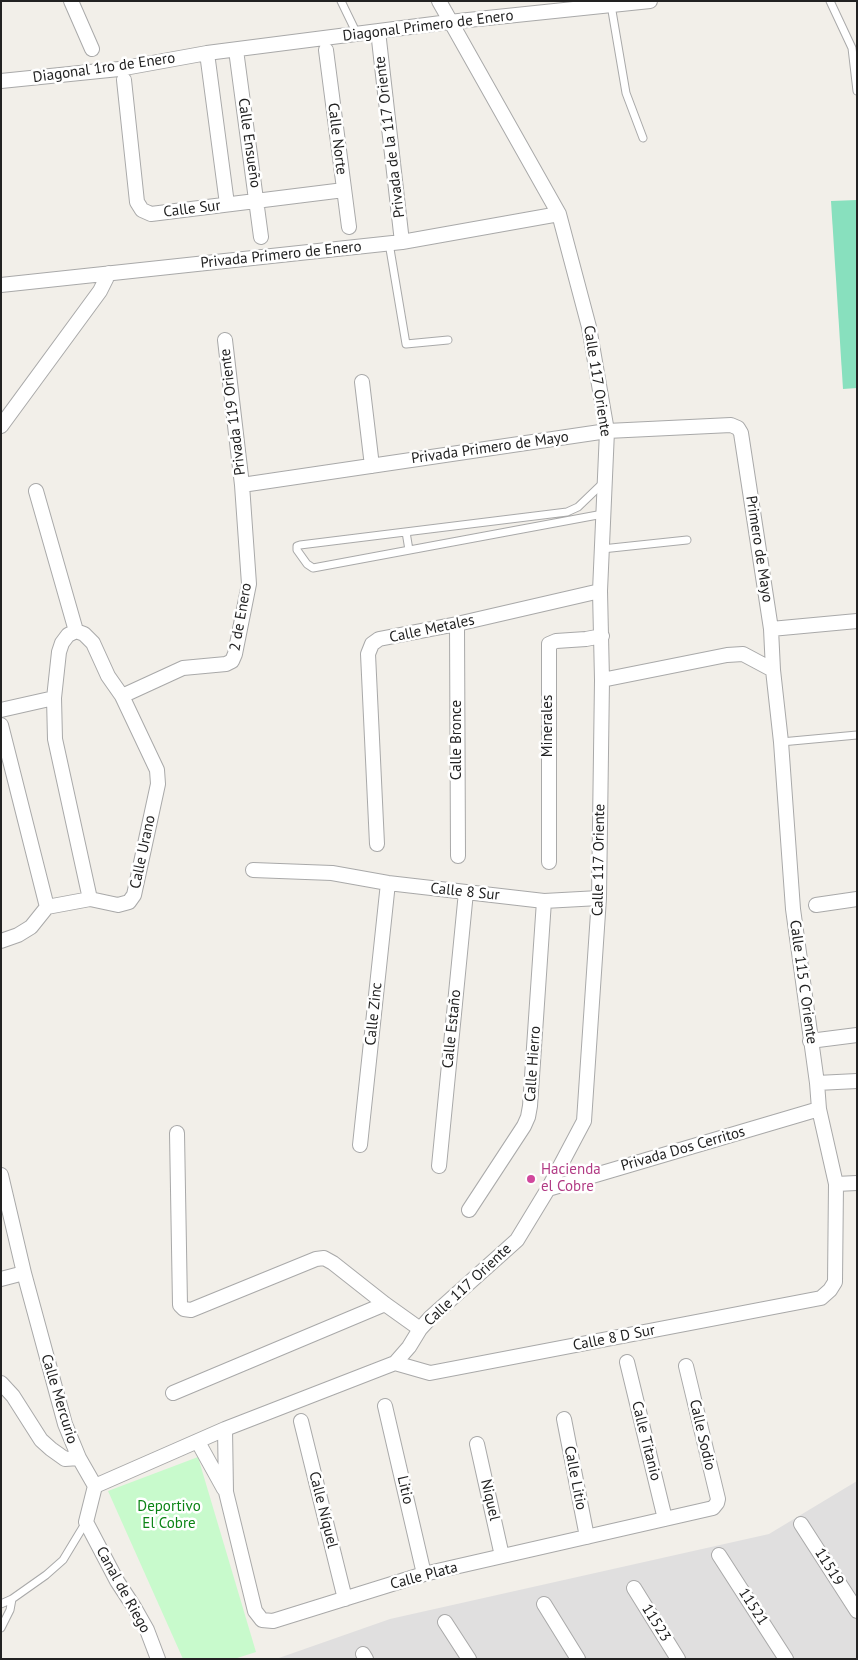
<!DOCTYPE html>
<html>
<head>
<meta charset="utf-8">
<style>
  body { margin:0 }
  #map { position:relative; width:858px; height:1660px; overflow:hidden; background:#f2efe9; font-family:"PT Sans",sans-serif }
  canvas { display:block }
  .frame { position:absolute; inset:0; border:2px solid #222; pointer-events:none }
</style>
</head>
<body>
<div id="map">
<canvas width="858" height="1660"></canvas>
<div class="frame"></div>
</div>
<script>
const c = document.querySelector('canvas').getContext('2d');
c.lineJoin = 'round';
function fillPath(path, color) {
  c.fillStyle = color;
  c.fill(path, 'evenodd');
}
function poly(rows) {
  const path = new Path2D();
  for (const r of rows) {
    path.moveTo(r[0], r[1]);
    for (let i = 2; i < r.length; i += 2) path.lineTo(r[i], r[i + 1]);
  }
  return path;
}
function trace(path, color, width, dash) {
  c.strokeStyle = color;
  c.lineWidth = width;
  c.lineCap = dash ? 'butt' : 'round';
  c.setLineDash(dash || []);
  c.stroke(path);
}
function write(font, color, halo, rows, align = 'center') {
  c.font = font + ' "PT Sans",sans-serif';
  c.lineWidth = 5;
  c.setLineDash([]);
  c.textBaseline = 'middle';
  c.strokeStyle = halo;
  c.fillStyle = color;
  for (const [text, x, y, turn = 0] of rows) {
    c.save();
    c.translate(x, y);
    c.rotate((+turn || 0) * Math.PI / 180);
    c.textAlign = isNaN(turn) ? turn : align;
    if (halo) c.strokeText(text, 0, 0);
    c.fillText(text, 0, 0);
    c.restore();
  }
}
fillPath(poly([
  [857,1481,857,1659,276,1659,390,1619,769,1534]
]), '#e0dfdf');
fillPath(poly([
  [198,1457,256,1652,234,1659,183,1659,108,1491]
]), '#c8facc');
fillPath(poly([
  [857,200,857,388,843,389,831,201]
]), '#88e0be');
const lane = poly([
  [341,1,357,34],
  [830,1,852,48,857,91],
  [611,5,626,93,643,138],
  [389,243,406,344,448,340],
  [603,514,313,568,307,564,297,550,297,546,300,545,567,512,578,507,604,482],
  [406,532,409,550],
  [602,549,687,540],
  [781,742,857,735],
  [1,1604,12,1599],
  [1,1628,10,1610,12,1599,46,1575,63,1560,86,1522]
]);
const street = poly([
  [71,1,92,49],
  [378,31,402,242],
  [236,50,261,237],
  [326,50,349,227],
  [207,53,227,204],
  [124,80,137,202,142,210,151,214,344,190],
  [1,81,119,69,207,53,449,22,650,1],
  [1,285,402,242,559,214],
  [362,382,372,466],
  [1,426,100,291,109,273],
  [242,485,607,431,731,425,738,428,741,433,771,629,773,670,781,742,793,909,817,1083,819,1109,836,1184,835,1282,830,1290,821,1298,430,1373,395,1363],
  [36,491,76,631],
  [457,624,458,856],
  [771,629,857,621],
  [602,680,727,655,743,654,773,670],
  [54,698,55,739,90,899],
  [1,710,54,698,59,652,62,643,68,635,76,631,84,634,93,643,108,676,122,696,183,668,226,664,232,661,235,654,249,584,242,485,225,340],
  [1,725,47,907],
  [377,844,368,654,372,644,379,639,457,624,600,591],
  [549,862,549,644,556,641,586,639,602,636],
  [253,870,332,873,388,883,544,901,599,898],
  [816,905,857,899],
  [1,941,18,935,31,927,47,907,90,899,118,905,129,902,134,895,158,784,157,770,122,696],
  [810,1041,857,1035],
  [817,1083,857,1081],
  [177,1133,180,1305,184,1309,191,1310,316,1259,324,1258,333,1263,385,1304,420,1329],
  [360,1145,388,883],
  [439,1166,466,892],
  [1,1175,24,1273,65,1424,79,1458,95,1486,86,1522,117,1581,134,1607,147,1630,158,1659],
  [836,1184,857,1183],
  [548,1189,819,1109],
  [469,1210,524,1126,528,1117,530,1106,544,901],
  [1,1279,24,1273],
  [627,1362,665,1519],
  [1,1383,13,1396,41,1440,51,1449,65,1459,79,1458],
  [173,1393,385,1304],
  [385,1406,424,1574],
  [564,1419,587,1537],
  [301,1421,345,1599],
  [225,1429,226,1492,255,1611,262,1620,273,1621,424,1574,713,1508,717,1503,718,1499,686,1366],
  [198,1442,224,1489],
  [477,1444,502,1556],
  [95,1486,225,1429,395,1363,409,1347,420,1329,431,1317,517,1240,548,1189,584,1121,599,898,602,680,600,591,607,431,589,327,559,214,439,1],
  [801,1524,857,1611],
  [719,1555,786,1659],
  [634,1588,678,1659],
  [544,1604,578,1659],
  [445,1622,469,1659],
  [363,1654,366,1659]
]);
trace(lane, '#a9a9a9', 9);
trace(street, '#a9a9a9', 16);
trace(lane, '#fff', 7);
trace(street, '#fff', 14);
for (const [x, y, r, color] of [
  [531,1179,5,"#d1479c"]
]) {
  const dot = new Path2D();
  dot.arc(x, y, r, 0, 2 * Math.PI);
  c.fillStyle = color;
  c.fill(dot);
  trace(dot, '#fff', 2);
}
write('15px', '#222', '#fff', [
  ["Diagonal Primero de Enero",428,26,-7],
  ["Diagonal 1ro de Enero",104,68,-8],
  ["Privada de la 117 Oriente",390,137,-97],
  ["Calle Norte",337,139,83],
  ["Calle Ensueño",249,143,82],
  ["Calle Sur",192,209,-7],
  ["Privada Primero de Enero",281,255,-6],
  ["Calle 117 Oriente",597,381,81],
  ["Privada 119 Oriente",233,412,-97],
  ["Privada Primero de Mayo",490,448,-8],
  ["Primero de Mayo",759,549,81],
  ["2 de Enero",241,617,-80],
  ["Calle Metales",432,629,-12],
  ["Minerales",548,726,-90],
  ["Calle Bronce",457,740,-90],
  ["Calle Urano",143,852,-78],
  ["Calle 117 Oriente",599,860,-89],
  ["Calle 8 Sur",465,892,6],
  ["Calle 115 C Oriente",803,982,82],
  ["Calle Zinc",374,1014,-84],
  ["Calle Estaño",452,1029,-84],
  ["Calle Hierro",533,1064,-86],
  ["Privada Dos Cerritos",683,1149,-16],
  ["Calle 117 Oriente",468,1285,-43],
  ["Calle 8 D Sur",614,1338,-11],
  ["Calle Mercurio",59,1399,73],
  ["Calle Sodio",702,1435,77],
  ["Calle Titanio",646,1441,76],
  ["Calle Litio",575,1478,79],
  ["Litio",405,1490,77],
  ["Niquel",490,1500,77],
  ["Calle Níquel",323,1510,76],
  ["11519",829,1567,58],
  ["Calle Plata",424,1576,-15],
  ["Canal de Riego",123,1590,61],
  ["11521",753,1607,57],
  ["11523",656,1623,58]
]);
write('15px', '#b23c85', '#fff', [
  ["Hacienda",541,1170],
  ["el Cobre",541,1187]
], 'left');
write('15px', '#0c8416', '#fff', [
  ["Deportivo",169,1507],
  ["El Cobre",169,1524]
]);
</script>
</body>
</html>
